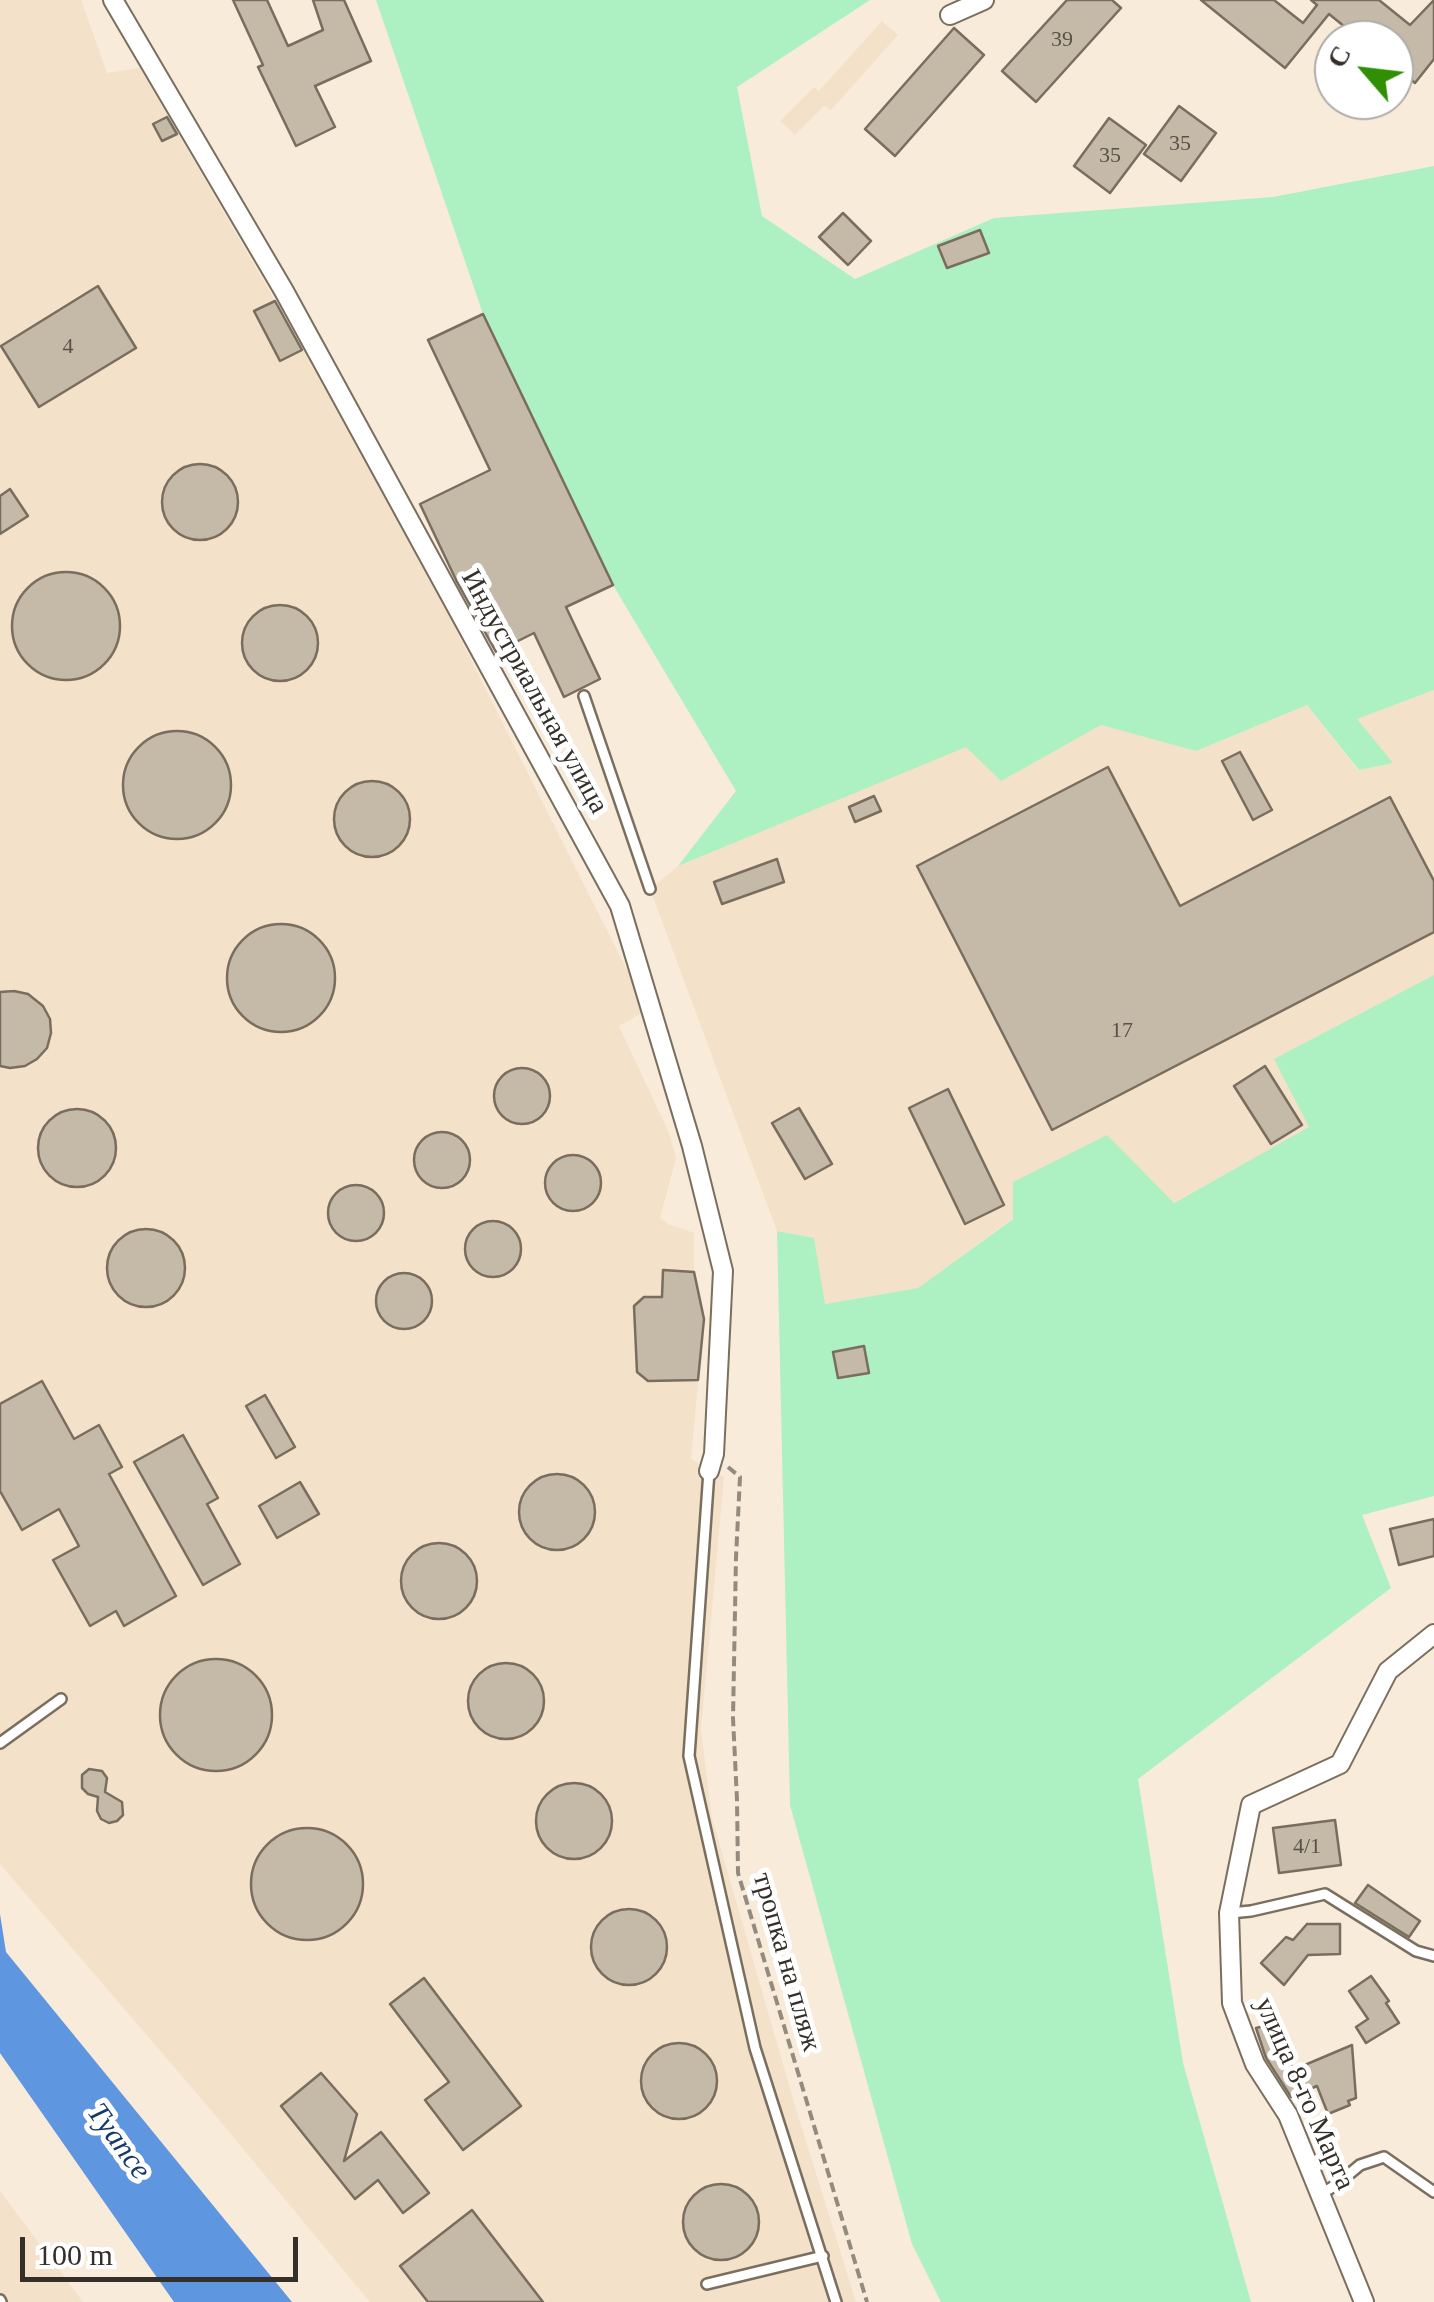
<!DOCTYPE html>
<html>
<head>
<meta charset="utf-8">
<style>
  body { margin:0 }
  #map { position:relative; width:1434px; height:2302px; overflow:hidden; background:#f9ebda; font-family:Georgia,serif }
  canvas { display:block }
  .north { position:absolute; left:1314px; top:20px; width:100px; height:100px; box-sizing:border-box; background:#fff; border:2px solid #aeaca9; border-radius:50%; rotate:298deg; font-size:28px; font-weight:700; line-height:40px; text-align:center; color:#342f29 }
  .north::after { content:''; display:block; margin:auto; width:35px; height:45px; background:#308f03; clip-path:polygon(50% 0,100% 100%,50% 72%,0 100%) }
  .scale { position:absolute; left:20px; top:2237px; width:278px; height:45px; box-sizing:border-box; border:5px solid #342f29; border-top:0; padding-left:12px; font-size:30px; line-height:35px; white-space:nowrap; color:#342f29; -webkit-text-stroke:8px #fff; paint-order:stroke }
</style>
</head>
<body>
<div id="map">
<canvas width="1434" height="2302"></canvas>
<div class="north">С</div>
<div class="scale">100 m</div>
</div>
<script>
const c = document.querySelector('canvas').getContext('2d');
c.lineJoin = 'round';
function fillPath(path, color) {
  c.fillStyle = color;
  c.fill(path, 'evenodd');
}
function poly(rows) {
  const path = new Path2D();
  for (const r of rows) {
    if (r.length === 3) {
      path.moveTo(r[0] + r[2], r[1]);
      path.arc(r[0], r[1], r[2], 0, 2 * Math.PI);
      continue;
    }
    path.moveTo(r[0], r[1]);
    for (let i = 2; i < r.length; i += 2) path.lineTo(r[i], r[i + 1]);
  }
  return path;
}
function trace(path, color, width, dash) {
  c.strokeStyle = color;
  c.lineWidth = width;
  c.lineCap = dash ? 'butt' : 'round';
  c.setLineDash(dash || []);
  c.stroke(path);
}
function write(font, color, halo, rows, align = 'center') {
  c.font = font + ' Georgia,serif';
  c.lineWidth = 10;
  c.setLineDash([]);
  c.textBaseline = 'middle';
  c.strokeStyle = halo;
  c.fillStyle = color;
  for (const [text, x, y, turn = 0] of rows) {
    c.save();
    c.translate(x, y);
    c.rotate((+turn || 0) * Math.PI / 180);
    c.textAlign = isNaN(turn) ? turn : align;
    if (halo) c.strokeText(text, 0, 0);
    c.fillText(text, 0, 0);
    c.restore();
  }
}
fillPath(poly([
  [0,0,81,0,107,73,140,68,303,349,450,618,647,1010,619,1026,669,1133,676,1158,660,1218,668,1224,694,1233,694,1272,704,1319,691,1459,724,1477,701,1730,712,1818,796,2109,856,2302,370,2302,205,2103,0,1864],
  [882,21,898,35,831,110,824,106,795,135,780,121,814,87,819,91],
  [1434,690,1434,975,1275,1059,1310,1127,1173,1203,1013,1218,918,1288,824,1304,814,1238,777,1231,650,889,678,866,966,746,1002,780,1101,725,1196,751,1307,705,1358,770,1392,763,1356,719],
  [0,2191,83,2302,0,2302]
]), '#f3e1c9');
fillPath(poly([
  [376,0,870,0,737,87,762,216,855,279,994,218,1273,197,1434,166,1434,690,1357,719,1393,763,1359,770,1307,705,1196,751,1101,725,1001,781,966,747,678,866,736,791,613,585,483,314],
  [1434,975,1434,1496,1362,1515,1391,1588,1138,1779,1183,2063,1251,2302,941,2302,912,2244,790,1805,777,1231,814,1238,825,1304,918,1288,1013,1219,1013,1182,1107,1135,1174,1203,1309,1127,1274,1059]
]), '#adf0c2');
fillPath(poly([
  [0,1914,6,1952,292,2302,174,2302,0,2053]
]), '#5e96e0');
const building = poly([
  [233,0,267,0,288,46,323,30,313,0,344,0,371,61,315,86,335,127,296,146,258,67,263,65,233,0],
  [1067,0,1112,0,1121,8,1036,102,1002,71,1067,0],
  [1201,0,1274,0,1303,23,1317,5,1311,0,1379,0,1410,25,1434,0,1434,59,1415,83,1394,66,1394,40,1361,40,1329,14,1285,68,1201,0],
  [954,28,984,55,895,156,865,129,954,28],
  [1179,106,1216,133,1181,181,1144,154,1179,106],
  [167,117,177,134,162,141,153,124,167,117],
  [1109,118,1146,145,1110,193,1074,166,1109,118],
  [843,213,871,241,848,265,819,237,843,213],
  [980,230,989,253,947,268,938,246,980,230],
  [98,286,136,348,39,407,1,346,98,286],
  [275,301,302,350,280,361,254,311,275,301],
  [483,314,613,585,566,607,600,679,564,697,534,633,496,652,457,582,420,504,490,470,428,340,483,314],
  [200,502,38],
  [10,489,28,516,0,534,0,496,10,489],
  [66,626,54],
  [280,643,38],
  [177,785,54],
  [1240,752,1272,810,1253,820,1222,761,1240,752],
  [1108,767,1180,906,1390,797,1434,881,1434,932,1052,1130,917,866,1108,767],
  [372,819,38],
  [874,796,881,811,855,822,849,807,874,796],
  [777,859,784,882,722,904,714,882,777,859],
  [281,978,54],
  [14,991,28,994,43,1006,50,1019,51,1033,47,1048,37,1059,25,1066,10,1068,0,1066,0,992,14,991],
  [1265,1066,1302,1125,1271,1144,1234,1086,1265,1066],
  [522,1096,28],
  [948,1089,1004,1205,965,1224,909,1108,948,1089],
  [799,1108,832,1164,805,1179,772,1123,799,1108],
  [77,1148,39],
  [442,1160,28],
  [573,1183,28],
  [356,1213,28],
  [493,1249,28],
  [146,1268,39],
  [663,1270,694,1272,704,1319,698,1380,648,1381,637,1372,634,1306,644,1297,662,1297,663,1270],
  [404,1301,28],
  [864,1346,869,1373,838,1378,833,1352,864,1346],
  [42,1381,74,1439,99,1425,122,1467,109,1474,176,1596,124,1626,116,1611,90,1626,53,1560,79,1546,59,1509,22,1530,0,1491,0,1404,42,1381],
  [265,1395,295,1447,276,1458,246,1406,265,1395],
  [183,1435,218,1498,207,1504,240,1564,203,1585,134,1462,183,1435],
  [557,1512,38],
  [300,1482,319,1514,277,1538,259,1506,300,1482],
  [1434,1519,1434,1556,1399,1565,1390,1529,1434,1519],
  [439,1581,38],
  [216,1715,56],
  [506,1701,38],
  [89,1769,102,1771,107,1778,105,1792,122,1802,123,1815,117,1821,109,1823,101,1819,97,1811,98,1797,88,1794,82,1788,82,1775,89,1769],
  [574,1821,38],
  [1335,1820,1341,1865,1279,1873,1273,1828,1335,1820],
  [307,1884,56],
  [1368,1885,1420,1921,1409,1937,1355,1903,1368,1885],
  [629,1947,38],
  [1307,1924,1340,1924,1340,1954,1308,1955,1284,1985,1261,1963,1286,1937,1293,1940,1307,1924],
  [1371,1976,1389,2001,1386,2003,1399,2023,1366,2043,1356,2027,1368,2019,1349,1991,1371,1976],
  [424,1978,521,2106,463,2150,425,2100,449,2082,390,2004,424,1978],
  [1280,2022,1293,2070,1352,2045,1356,2098,1348,2101,1350,2105,1328,2114,1317,2086,1291,2097,1266,2058,1256,2028,1280,2022],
  [679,2081,38],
  [321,2073,357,2114,344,2161,381,2132,429,2193,403,2213,378,2180,355,2199,281,2106,321,2073],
  [721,2222,38],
  [472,2210,543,2302,428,2302,400,2266,472,2210]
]);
fillPath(building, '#c5b9a8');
trace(building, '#796d5e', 2.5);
const service = poly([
  [584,696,650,889],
  [709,1471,689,1756,755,2048,836,2302],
  [0,1743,61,1699],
  [1230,1913,1251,1911,1325,1894,1416,1951,1434,1956],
  [1319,2195,1336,2185,1360,2165,1384,2157,1434,2192],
  [707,2284,823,2256],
  [0,2300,1,2302]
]);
const minor = poly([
  [113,0,284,291,620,906,692,1146,723,1271,714,1454,709,1471],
  [950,15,984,0],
  [1364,2302,1288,2115,1255,2064,1232,2003,1229,1913,1251,1805,1340,1764,1388,1671,1434,1634]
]);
trace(service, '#7a6f5f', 14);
trace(minor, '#7a6f5f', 22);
trace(poly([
  [728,1467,740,1477,736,1557,733,1718,737,1800,738,1873,867,2302]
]), '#948b7f', 4, [10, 5]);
trace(service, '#fff', 9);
trace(minor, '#fff', 18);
write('22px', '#585249', null, [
  ["39",1062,40],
  ["35",1180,144],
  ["35",1110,156],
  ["4",68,347],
  ["17",1122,1031],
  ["4/1",1307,1847]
]);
write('28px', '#342f29', '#fff', [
  ["Индустриальная улица",534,692,61],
  ["тропка на пляж",786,1962,74],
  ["улица 8-го Марта",1304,2094,66]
]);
write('italic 30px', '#153a6a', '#fff', [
  ["Туапсе",118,2142,54]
]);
</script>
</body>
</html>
